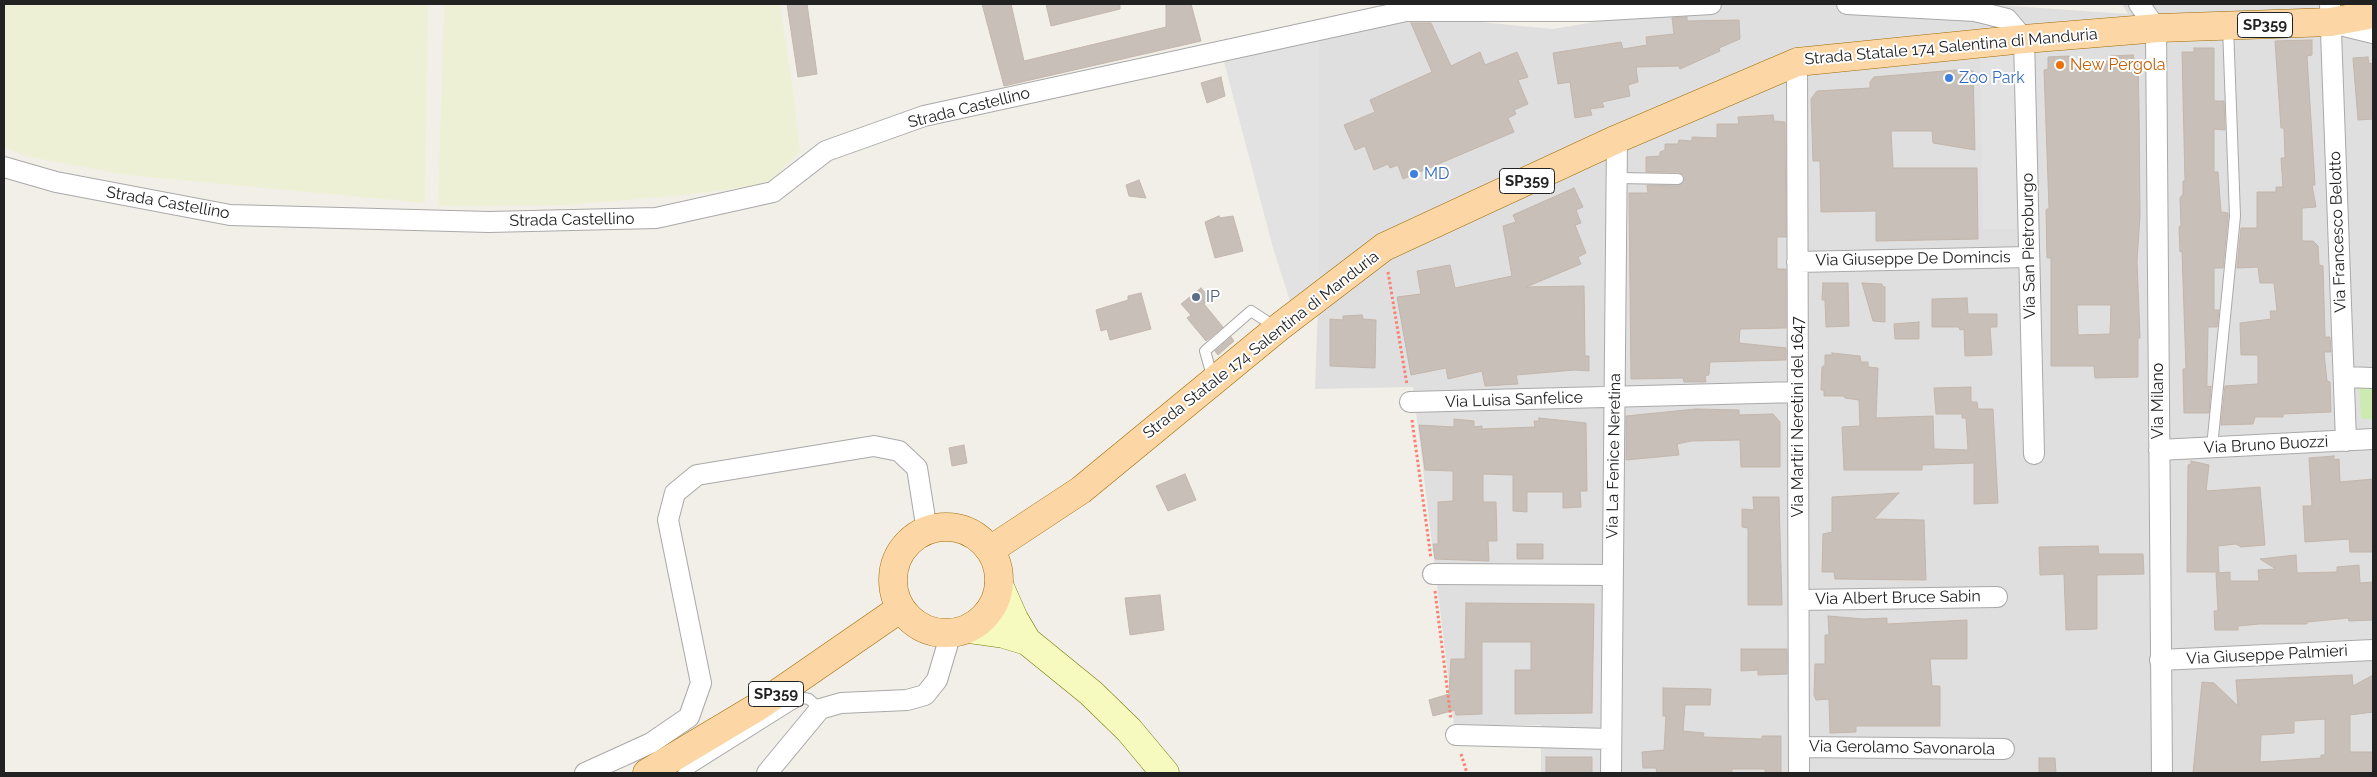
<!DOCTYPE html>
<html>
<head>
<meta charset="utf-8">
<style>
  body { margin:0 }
  #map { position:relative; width:2377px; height:777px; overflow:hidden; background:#f2efe9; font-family:Raleway,sans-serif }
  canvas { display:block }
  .frame { position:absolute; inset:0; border:5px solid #222; pointer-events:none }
</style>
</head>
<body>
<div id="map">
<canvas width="2377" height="777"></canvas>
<div class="frame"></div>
</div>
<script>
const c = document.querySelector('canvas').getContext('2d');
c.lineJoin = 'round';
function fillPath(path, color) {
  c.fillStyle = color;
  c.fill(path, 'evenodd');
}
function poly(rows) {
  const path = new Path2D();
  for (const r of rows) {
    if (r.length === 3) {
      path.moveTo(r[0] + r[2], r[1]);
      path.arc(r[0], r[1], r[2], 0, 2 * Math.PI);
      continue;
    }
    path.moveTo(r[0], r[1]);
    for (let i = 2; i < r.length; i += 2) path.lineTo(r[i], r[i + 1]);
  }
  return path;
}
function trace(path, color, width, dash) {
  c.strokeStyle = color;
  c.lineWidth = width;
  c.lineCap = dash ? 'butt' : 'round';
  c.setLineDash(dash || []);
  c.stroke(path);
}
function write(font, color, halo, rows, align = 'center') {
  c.font = font + ' Raleway,sans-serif';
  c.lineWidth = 4;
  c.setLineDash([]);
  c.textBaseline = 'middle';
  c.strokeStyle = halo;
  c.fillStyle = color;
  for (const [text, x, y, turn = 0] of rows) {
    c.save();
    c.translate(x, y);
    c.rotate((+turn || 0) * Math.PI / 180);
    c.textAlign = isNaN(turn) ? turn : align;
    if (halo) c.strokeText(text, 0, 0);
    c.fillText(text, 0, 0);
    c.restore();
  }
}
fillPath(poly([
  [1702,4,1983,4,2128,14,2122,4,2373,4,2373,773,1541,773,1541,725,1454,725,1413,387,1315,389,1319,280,1319,32,1428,17,1553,29]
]), '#e0dfdf');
fillPath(poly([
  [4,4,428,4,425,203,127,175,25,156,4,147],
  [444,4,780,4,795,104,800,152,767,184,685,195,567,205,438,206]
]), '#eef0d5');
fillPath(poly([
  [2359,386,2373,387,2373,419,2361,419]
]), '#cdebb0');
fillPath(poly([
  [1319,32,1319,280,1291,304,1273,248,1223,58],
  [2014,54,2017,229,1983,229,1980,55]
]), '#e2e2e2');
const building = poly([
  [787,4,807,4,817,74,798,77,787,4],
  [982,4,1011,4,1024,61,1166,27,1166,4,1191,4,1201,41,1004,86,982,4],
  [1046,4,1120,4,1120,9,1051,26,1046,4],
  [1687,17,1687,21,1739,20,1740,39,1719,48,1720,51,1680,69,1679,66,1636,67,1638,82,1628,85,1630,96,1602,102,1604,107,1590,109,1592,115,1575,118,1570,82,1558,84,1553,53,1621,42,1623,49,1647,45,1646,37,1674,34,1672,18,1687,17],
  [1411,23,1431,23,1451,66,1480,52,1485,65,1517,52,1528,77,1518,80,1528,104,1514,110,1516,114,1508,118,1514,132,1403,179,1398,165,1390,168,1388,164,1374,170,1365,146,1355,150,1344,125,1375,112,1370,100,1432,72,1411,23],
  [2312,40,2312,55,2307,56,2315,185,2312,185,2316,207,2302,208,2302,241,2313,241,2318,246,2319,265,2323,266,2325,337,2330,337,2331,352,2324,352,2327,381,2330,382,2331,412,2283,414,2283,417,2255,417,2253,424,2221,425,2225,386,2258,384,2258,355,2241,355,2240,323,2271,319,2270,311,2277,311,2274,283,2260,283,2258,267,2237,268,2241,228,2257,228,2257,192,2276,192,2276,187,2283,187,2281,158,2285,158,2284,128,2281,128,2275,41,2312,40],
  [2194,48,2214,48,2214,101,2224,101,2225,130,2214,129,2214,172,2218,172,2221,212,2228,213,2228,216,2223,268,2214,268,2214,310,2219,310,2217,327,2208,327,2207,376,2207,387,2211,386,2209,413,2184,413,2183,369,2186,369,2182,251,2180,252,2179,227,2181,226,2180,198,2183,194,2183,181,2185,181,2182,52,2194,52,2194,48],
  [2133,55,2135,62,2138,61,2139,110,2140,216,2137,261,2140,338,2138,338,2138,377,2095,378,2094,366,2051,366,2051,258,2047,258,2046,210,2049,208,2044,70,2048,69,2048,57,2069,56,2070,66,2108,61,2111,56,2133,55],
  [2077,305,2111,305,2110,334,2078,335,2077,305],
  [2368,57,2369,64,2373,63,2373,119,2358,120,2353,58,2368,57],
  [1956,70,1955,71,1973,71,1975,150,1933,143,1932,131,1891,131,1893,168,1977,168,1978,239,1876,241,1876,211,1821,212,1820,161,1813,161,1811,99,1817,91,1870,88,1870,82,1874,77,1956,70],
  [1221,77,1225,96,1207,103,1201,83,1221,77],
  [1773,115,1774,121,1785,122,1786,237,1777,237,1777,269,1786,269,1786,328,1740,329,1739,343,1786,348,1786,360,1710,362,1709,375,1705,376,1706,382,1684,382,1683,378,1631,379,1629,193,1648,193,1647,185,1678,186,1685,180,1684,175,1679,172,1646,172,1646,157,1660,156,1660,152,1665,150,1665,144,1678,144,1679,140,1692,141,1692,137,1717,138,1717,124,1739,124,1738,117,1773,115],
  [1139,180,1146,198,1129,196,1126,185,1139,180],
  [1574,188,1583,207,1576,210,1581,223,1575,225,1586,253,1578,257,1581,264,1526,287,1584,286,1585,356,1589,356,1589,371,1575,370,1516,375,1518,384,1485,386,1482,371,1448,379,1446,368,1411,375,1397,297,1421,294,1417,271,1450,265,1455,288,1512,276,1503,226,1516,222,1513,215,1574,188],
  [1219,216,1220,218,1233,216,1243,251,1215,258,1205,222,1219,216],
  [1823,283,1848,283,1849,326,1826,327,1825,300,1822,300,1823,283],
  [1862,283,1882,284,1882,286,1885,287,1885,322,1873,321,1862,283],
  [1201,288,1210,298,1204,304,1223,327,1206,341,1187,318,1191,315,1181,304,1201,288],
  [1141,293,1151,329,1110,340,1107,329,1101,331,1096,310,1128,300,1128,296,1141,293],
  [1967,298,1968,314,1997,314,1997,327,1990,327,1992,355,1965,356,1964,329,1960,330,1959,327,1932,327,1932,299,1967,298],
  [1362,315,1363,319,1376,320,1375,368,1330,366,1330,319,1343,320,1343,316,1362,315],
  [1919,322,1919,339,1895,339,1894,324,1919,322],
  [1231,337,1234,341,1218,355,1215,351,1231,337],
  [1832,353,1860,356,1861,362,1868,362,1868,367,1878,368,1876,418,1933,416,1934,449,1968,450,1966,418,1962,418,1962,414,1936,414,1934,388,1971,387,1971,402,1977,402,1978,409,1993,409,1998,503,1974,504,1974,463,1922,465,1922,470,1844,470,1842,427,1860,426,1859,400,1845,398,1844,396,1824,396,1824,390,1821,390,1822,367,1825,365,1825,355,1832,355,1832,353],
  [1696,409,1739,410,1739,415,1773,414,1780,422,1780,467,1741,467,1740,440,1691,441,1677,444,1679,455,1626,460,1626,416,1696,409],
  [1539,418,1586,423,1587,491,1580,491,1581,507,1563,508,1563,492,1527,492,1527,512,1513,511,1513,475,1483,474,1483,502,1496,502,1497,541,1488,541,1489,561,1435,559,1433,544,1438,544,1438,502,1453,501,1453,471,1425,470,1419,425,1454,427,1454,419,1474,421,1474,427,1482,426,1482,429,1535,427,1534,421,1539,421,1539,418],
  [964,445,967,463,952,466,949,448,964,445],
  [2334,456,2334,460,2339,459,2340,482,2373,479,2373,552,2350,552,2349,539,2305,542,2303,506,2312,506,2309,458,2334,456],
  [2191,461,2209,465,2206,491,2260,487,2265,545,2241,547,2236,544,2218,546,2219,572,2187,572,2188,465,2191,464,2191,461],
  [1185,474,1196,500,1168,511,1156,486,1185,474],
  [1899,493,1874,519,1924,520,1926,580,1835,579,1834,572,1822,572,1823,534,1832,532,1832,497,1899,493],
  [1753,497,1779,497,1782,605,1748,605,1748,528,1742,527,1742,509,1754,510,1753,497],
  [1517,544,1543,544,1543,559,1517,559,1517,544],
  [2098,546,2099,554,2143,554,2144,574,2097,575,2097,629,2066,630,2064,574,2040,575,2039,547,2098,546],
  [2296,555,2297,573,2337,572,2337,567,2359,565,2360,583,2373,582,2373,620,2349,621,2348,618,2307,622,2307,624,2259,624,2238,626,2238,630,2215,630,2214,611,2218,611,2216,573,2230,572,2230,581,2259,581,2258,570,2276,569,2260,559,2296,555],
  [1160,595,1164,630,1130,635,1125,598,1160,595],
  [1466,603,1594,604,1592,713,1515,714,1515,670,1531,670,1531,642,1482,642,1482,714,1456,715,1455,710,1433,716,1429,700,1449,694,1451,659,1465,659,1466,603],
  [1828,616,1863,619,1887,618,1887,624,1967,620,1967,659,1930,659,1932,686,1940,686,1940,726,1856,726,1856,732,1830,733,1829,699,1816,700,1814,695,1815,664,1825,664,1825,635,1829,635,1828,616],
  [1741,649,1787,649,1787,674,1758,675,1758,670,1741,671,1741,649],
  [2352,675,2353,686,2373,675,2373,712,2350,715,2350,752,2373,752,2373,773,2193,773,2202,682,2214,683,2238,706,2236,680,2352,675],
  [2325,719,2325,755,2321,755,2321,758,2260,762,2261,735,2294,733,2294,721,2325,719],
  [1663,688,1711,689,1710,705,1685,705,1683,731,1704,733,1703,737,1762,739,1762,736,1781,736,1781,773,1765,773,1765,769,1732,769,1732,773,1657,773,1656,768,1643,768,1642,752,1664,750,1666,716,1663,716,1663,688],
  [1546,757,1592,757,1592,773,1546,773,1546,757],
  [2039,758,2055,758,2056,773,2039,773,2039,758]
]);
fillPath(building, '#c7bfb8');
trace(building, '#c4b6ab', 1);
const lane = poly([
  [1617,178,1678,179],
  [1213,379,1205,351,1251,311,1277,328],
  [2212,447,2235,216,2228,27],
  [683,773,791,705,804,698,809,699,820,709]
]);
const street = poly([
  [1847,4,1975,11,2007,19,2024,39,2034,454],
  [2139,4,2156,28,2162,773],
  [2330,4,2346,441],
  [2336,24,2373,33],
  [1797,62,1799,773],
  [4,167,56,182,230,215,489,222,656,218,773,192,826,151,924,116,1406,11,1590,11,1711,4],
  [1797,262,2029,257],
  [2344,377,2373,378],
  [1410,402,1798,392],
  [2159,450,2373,439],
  [1433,574,1613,575],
  [1799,600,1997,597],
  [2160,660,2373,650],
  [1456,735,1611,739],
  [1799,747,2004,749],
  [585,773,651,743,689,717,701,683,668,520,675,493,697,475,874,446,899,451,917,468,927,531],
  [767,773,820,709,841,703,907,700,925,695,937,680,951,633],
  [1611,773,1617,139]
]);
const secondary = poly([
  [968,629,1004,634,1027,641,1014,619,999,585],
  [1027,641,1091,693,1129,730,1165,773]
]);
const primary = poly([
  [946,580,53],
  [990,550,1081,490,1278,328,1384,247,1617,139,1797,62,2024,39,2159,28,2331,22,2373,14],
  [647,773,759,706,901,608]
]);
trace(lane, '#a9a9a9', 12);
trace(street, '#a9a9a9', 22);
trace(secondary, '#707d05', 29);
trace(primary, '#a06b00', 29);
trace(poly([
  [1388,272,1407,385],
  [1412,420,1431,558],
  [1435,591,1451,719],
  [1461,754,1467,773]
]), '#fa8072', 3, [2.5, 2.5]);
trace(lane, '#fff', 10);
trace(street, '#fff', 20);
trace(secondary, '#f7fabf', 28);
trace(primary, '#fcd6a4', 28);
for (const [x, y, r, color] of [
  [2060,65,5,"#e8710a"],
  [1949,78,5,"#3f7fe0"],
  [1414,174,5,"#3f7fe0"],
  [1196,297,5,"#5c6f8a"]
]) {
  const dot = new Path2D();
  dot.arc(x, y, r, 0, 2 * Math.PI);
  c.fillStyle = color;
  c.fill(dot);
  trace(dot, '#fff', 2);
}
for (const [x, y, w] of [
  [2265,25,55],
  [1527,181,55],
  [776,694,55]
]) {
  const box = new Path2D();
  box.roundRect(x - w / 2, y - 12.5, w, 25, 4);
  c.fillStyle = '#fff';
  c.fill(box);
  trace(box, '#222', 1);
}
write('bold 15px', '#222', null, [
  ["SP359",2265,25],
  ["SP359",1527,181],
  ["SP359",776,694]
]);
write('16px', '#222', '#fff', [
  ["Strada Statale 174 Salentina di Manduria",1951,47,-5],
  ["Strada Castellino",969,108,-14],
  ["Strada Castellino",168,203,10],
  ["Strada Castellino",572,220,-1],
  ["Via Francesco Belotto",2338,232,-92],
  ["Via San Pietroburgo",2029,246,-91],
  ["Via Giuseppe De Domincis",1913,259,-1],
  ["Strada Statale 174 Salentina di Manduria",1261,345,-38],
  ["Via Luisa Sanfelice",1514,400,-2],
  ["Via Milano",2158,401,-90],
  ["Via Martiri Neretini del 1647",1798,417,-90],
  ["Via Bruno Buozzi",2266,445,-3],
  ["Via La Fenice Neretina",1614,456,-89],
  ["Via Albert Bruce Sabin",1898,598,-1],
  ["Via Giuseppe Palmieri",2267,655,-3],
  ["Via Gerolamo Savonarola",1902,748,1]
]);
write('16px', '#c56008', '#fff', [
  ["New Pergola",2070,65]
], 'left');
write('16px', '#366cbe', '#fff', [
  ["Zoo Park",1959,78],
  ["MD",1424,174]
], 'left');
write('16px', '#4e5e75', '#fff', [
  ["IP",1206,297]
], 'left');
</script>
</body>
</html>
